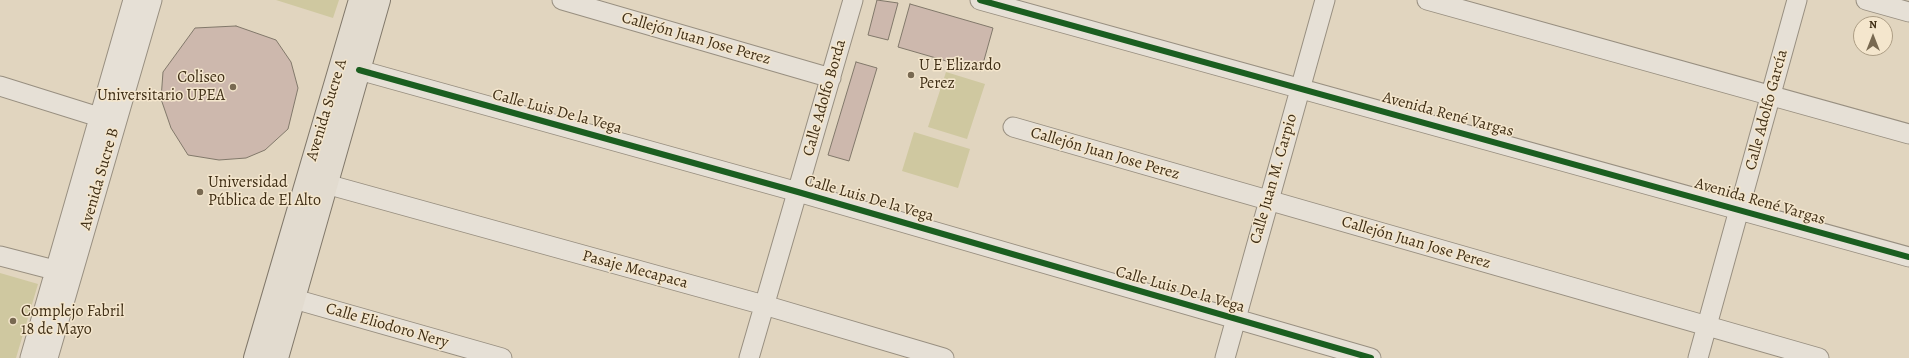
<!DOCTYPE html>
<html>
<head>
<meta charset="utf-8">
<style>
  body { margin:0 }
  #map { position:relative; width:1909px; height:358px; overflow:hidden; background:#e1d5bf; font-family:Alegreya,serif }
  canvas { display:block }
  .north { position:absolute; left:1853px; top:16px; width:40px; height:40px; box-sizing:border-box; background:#f4e6cd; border:1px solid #ac9d84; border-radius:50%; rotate:0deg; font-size:11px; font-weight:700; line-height:16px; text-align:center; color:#402f16 }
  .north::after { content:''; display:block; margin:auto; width:14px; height:18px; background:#786951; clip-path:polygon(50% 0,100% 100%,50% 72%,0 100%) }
</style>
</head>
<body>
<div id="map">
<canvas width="1909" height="358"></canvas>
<div class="north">N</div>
</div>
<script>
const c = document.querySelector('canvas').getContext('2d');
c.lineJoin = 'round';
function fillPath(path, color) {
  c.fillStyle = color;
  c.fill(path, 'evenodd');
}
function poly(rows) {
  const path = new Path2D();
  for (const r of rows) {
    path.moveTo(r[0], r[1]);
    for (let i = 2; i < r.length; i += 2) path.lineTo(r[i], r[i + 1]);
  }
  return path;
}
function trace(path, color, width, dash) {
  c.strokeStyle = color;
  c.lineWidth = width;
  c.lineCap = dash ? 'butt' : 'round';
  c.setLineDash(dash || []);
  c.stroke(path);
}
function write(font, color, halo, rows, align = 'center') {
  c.font = font + ' Alegreya,serif';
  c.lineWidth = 3;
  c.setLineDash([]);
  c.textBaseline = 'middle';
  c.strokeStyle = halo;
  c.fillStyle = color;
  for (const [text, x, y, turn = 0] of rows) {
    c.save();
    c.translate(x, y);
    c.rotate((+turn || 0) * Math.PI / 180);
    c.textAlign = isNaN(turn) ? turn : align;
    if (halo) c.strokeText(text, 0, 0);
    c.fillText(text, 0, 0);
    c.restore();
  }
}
fillPath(poly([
  [276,0,339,0,333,18],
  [946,72,985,84,967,139,928,127],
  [914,132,970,149,958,188,902,171],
  [0,273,38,284,16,358,0,358]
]), '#cfc8a0');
const building = poly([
  [877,0,898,3,888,40,868,35,877,0],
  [910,4,993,28,981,71,898,47,910,4],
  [236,26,276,40,291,62,298,88,288,129,265,150,246,158,219,160,188,155,171,128,161,99,163,72,195,28,236,26],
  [856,62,877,68,849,161,828,155,856,62]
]);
fillPath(building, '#cdb8ad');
trace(building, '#81786a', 1);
const minor = poly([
  [562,0,831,78],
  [980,0,1909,257],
  [1427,0,1909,134],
  [1866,0,1909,12],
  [359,70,798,192,1371,358],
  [0,86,99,117],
  [1013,127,1819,358],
  [326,184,764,305,944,358],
  [0,256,66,273],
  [280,295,502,358],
  [30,358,133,0],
  [48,358,152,0],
  [749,358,853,0],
  [1225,358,1325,0],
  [1698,358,1797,0]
]);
const major = poly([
  [255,358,360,0],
  [277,358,379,0]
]);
trace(minor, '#988f80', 21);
trace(major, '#81786a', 24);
trace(minor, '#e6e0d6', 19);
trace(major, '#e2dbcf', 22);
trace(poly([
  [980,0,1909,257],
  [359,70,798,192,1371,358]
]), '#1b5e20', 6);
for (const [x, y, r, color] of [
  [911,75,4,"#786951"],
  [233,87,4,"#786951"],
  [200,192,4,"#786951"],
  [13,321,4,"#786951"]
]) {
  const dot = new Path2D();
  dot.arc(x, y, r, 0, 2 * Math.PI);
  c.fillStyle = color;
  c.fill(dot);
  trace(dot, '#f4e6cd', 1.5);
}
write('16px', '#402f16', '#f4e6cd', [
  ["Callejón Juan Jose Perez",696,39,16],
  ["Calle Adolfo Borda",825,98,-74],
  ["Avenida Sucre A",327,110,-73],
  ["Calle Adolfo García",1767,110,-75],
  ["Calle Luis De la Vega",557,112,15],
  ["Avenida René Vargas",1448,115,15],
  ["Callejón Juan Jose Perez",1105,154,16],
  ["Avenida Sucre B",100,179,-74],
  ["Calle Juan M. Carpio",1274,179,-74],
  ["Calle Luis De la Vega",869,199,16],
  ["Avenida René Vargas",1760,202,16],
  ["Callejón Juan Jose Perez",1416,243,16],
  ["Pasaje Mecapaca",635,270,15],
  ["Calle Luis De la Vega",1180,290,16],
  ["Calle Eliodoro Nery",387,326,16]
]);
write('16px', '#402f16', '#f4e6cd', [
  ["U E Elizardo",919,66],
  ["Perez",919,84],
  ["Coliseo",225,78,"right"],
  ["Universitario UPEA",225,96,"right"],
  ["Universidad",208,183],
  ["Pública de El Alto",208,201],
  ["Complejo Fabril",21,312],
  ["18 de Mayo",21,330]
], 'left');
</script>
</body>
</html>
